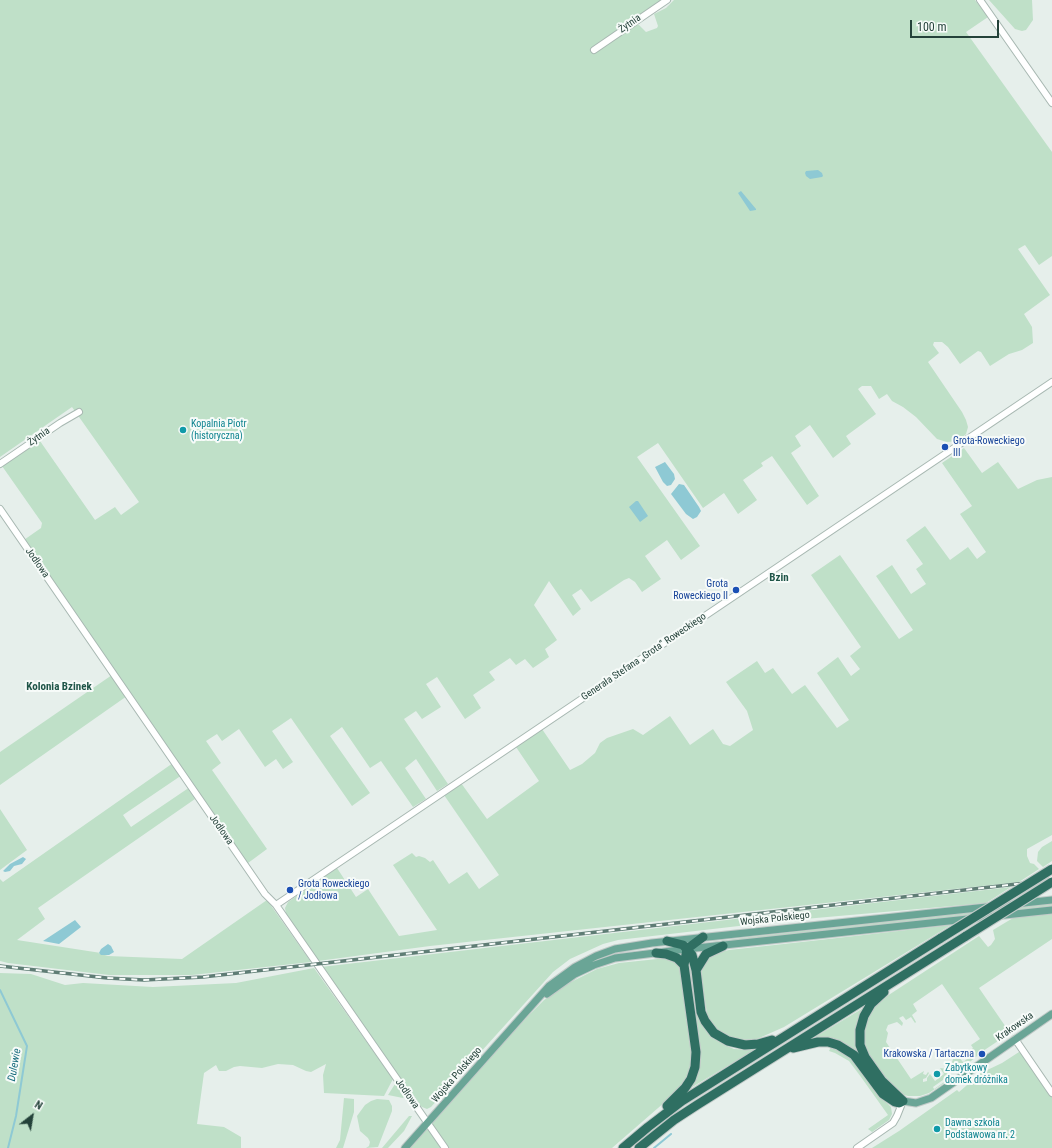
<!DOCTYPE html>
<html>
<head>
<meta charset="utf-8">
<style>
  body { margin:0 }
  #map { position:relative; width:1052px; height:1148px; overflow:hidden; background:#e6efeb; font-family:"Roboto Condensed",sans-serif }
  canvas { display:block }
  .north { position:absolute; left:12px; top:1096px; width:40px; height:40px; -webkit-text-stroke:3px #f7fbf9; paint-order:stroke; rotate:31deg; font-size:11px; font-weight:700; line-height:16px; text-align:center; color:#24423a }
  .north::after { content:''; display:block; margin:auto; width:14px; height:18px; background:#24423a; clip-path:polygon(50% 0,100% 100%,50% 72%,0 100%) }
  .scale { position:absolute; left:910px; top:20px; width:89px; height:18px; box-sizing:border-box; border:2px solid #24423a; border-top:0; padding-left:5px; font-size:12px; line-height:14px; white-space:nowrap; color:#24423a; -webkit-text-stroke:3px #f7fbf9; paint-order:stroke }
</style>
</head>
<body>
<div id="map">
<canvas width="1052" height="1148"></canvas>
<div class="north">N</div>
<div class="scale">100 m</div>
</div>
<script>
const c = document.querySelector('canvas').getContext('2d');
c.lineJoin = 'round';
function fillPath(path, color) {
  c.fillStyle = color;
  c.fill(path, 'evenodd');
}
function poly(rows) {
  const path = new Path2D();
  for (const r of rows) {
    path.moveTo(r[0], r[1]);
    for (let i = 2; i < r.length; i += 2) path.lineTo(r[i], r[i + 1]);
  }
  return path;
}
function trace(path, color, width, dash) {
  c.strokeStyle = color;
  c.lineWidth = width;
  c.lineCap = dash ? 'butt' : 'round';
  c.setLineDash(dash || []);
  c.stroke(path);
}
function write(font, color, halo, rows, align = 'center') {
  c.font = font + ' "Roboto Condensed",sans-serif';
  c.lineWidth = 4;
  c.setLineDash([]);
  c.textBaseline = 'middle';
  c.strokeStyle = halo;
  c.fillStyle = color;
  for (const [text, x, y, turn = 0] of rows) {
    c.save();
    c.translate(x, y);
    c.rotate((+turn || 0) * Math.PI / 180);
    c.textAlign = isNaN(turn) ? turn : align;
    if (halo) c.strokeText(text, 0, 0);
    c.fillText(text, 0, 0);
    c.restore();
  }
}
fillPath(poly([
  [0,0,663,0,594,46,634,23,639,25,646,32,657,28,658,26,654,14,666,8,674,0,975,0,988,17,966,32,1052,152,1052,256,1039,265,1025,245,1018,249,1050,295,1024,314,1032,327,1033,343,1022,350,1009,354,990,366,981,352,978,351,960,364,948,347,942,342,934,342,933,345,939,353,928,362,962,412,966,420,968,427,966,434,958,441,947,442,937,439,916,417,903,407,892,401,887,394,879,399,871,386,862,386,858,389,876,414,846,436,851,444,833,458,810,425,795,436,801,446,791,453,819,496,807,505,772,456,761,463,763,466,743,480,757,500,738,514,724,493,703,508,658,443,637,457,700,546,681,560,667,540,645,556,661,579,642,592,635,582,629,578,624,580,591,602,581,589,572,595,581,609,573,616,549,581,534,605,557,640,545,649,549,657,533,668,525,659,516,665,510,658,489,672,495,680,473,695,481,708,465,719,437,677,426,684,441,707,422,719,416,711,404,719,448,784,437,791,416,759,405,768,426,799,413,807,381,761,370,768,342,727,330,736,370,793,352,806,291,718,272,731,293,762,283,769,276,759,265,767,239,729,222,741,217,734,206,741,221,763,212,770,267,849,244,866,197,797,189,790,195,799,38,908,45,919,17,940,101,953,98,953,108,956,182,959,267,900,311,962,192,975,109,975,8,963,0,961,0,879,3,882,173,763,127,696,0,785,0,752,112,675,21,542,41,528,42,523,2,466,40,441,95,520,115,507,121,515,139,502,72,407,0,457],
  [182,775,190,787,131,827,123,815],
  [989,0,1032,0,1033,20,1026,30,1022,31,1015,29],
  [964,448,982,473,998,462,1018,489,1037,480,1052,477,1052,835,1027,849,1027,856,1030,863,1034,864,1039,869,1019,882,430,946,318,961,286,914,285,908,288,902,337,868,356,897,368,889,399,936,437,930,393,865,412,853,416,857,419,856,425,858,430,862,433,860,449,884,467,872,479,889,499,875,444,795,461,783,487,819,539,781,516,747,542,729,570,770,582,764,595,753,600,743,607,738,633,729,643,735,670,716,690,745,713,729,723,744,730,746,753,730,747,711,726,682,757,661,765,673,773,668,792,694,805,685,837,728,849,720,817,673,838,657,851,676,860,669,850,656,861,647,811,575,840,555,899,639,913,630,876,576,892,565,911,594,926,584,916,569,923,564,906,540,925,526,950,560,968,547,977,559,986,552,960,514,972,506,942,463],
  [0,809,27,850,0,870],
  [1052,841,1052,861,1043,867,1037,861,1038,852,1042,847],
  [1011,887,986,903,782,921,618,940,603,944,570,959,553,972,431,1107,427,1109,422,1107,419,1105,321,967],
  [1052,903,1052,906,696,946,698,944,749,937],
  [1052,914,1052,939,979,988,1010,1033,983,1051,971,1061,958,1070,952,1062,953,1059,957,1055,963,1062,974,1054,971,1050,973,1048,971,1045,980,1039,942,984,913,1004,917,1011,912,1015,916,1022,915,1023,911,1017,906,1020,903,1016,899,1018,903,1023,902,1026,897,1022,888,1025,886,1030,888,1033,886,1042,911,1079,924,1071,923,1074,926,1075,928,1072,929,1073,926,1078,923,1079,923,1082,927,1081,927,1078,930,1074,935,1081,944,1074,940,1068,947,1069,950,1075,933,1087,934,1089,953,1076,953,1077,929,1093,920,1096,908,1096,901,1094,891,1087,872,1061,864,1045,864,1031,868,1019,873,1009,881,1000,979,936,988,947,991,945,995,939,993,930,1013,918],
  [951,925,784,1027,757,1039,743,1040,727,1037,714,1028,708,1020,701,976,701,969,710,957,716,953,729,950,811,941],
  [690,957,696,1002,701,1022,711,1037,723,1044,734,1049,754,1050,689,1089,698,1074,700,1056,688,961],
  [667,958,680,964,692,1045,691,1069,684,1083,673,1095,612,1148,406,1148,529,1015,544,1000,557,991,565,985,597,969,619,963],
  [314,968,393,1079,384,1096,324,1093,323,1075,326,1064,311,1072,306,1071,293,1065,278,1064,262,1068,240,1066,234,1067,226,1071,219,1071,216,1065,204,1073,197,1124,224,1127,241,1137,241,1148,0,1148,0,973,31,974,65,985,83,983,153,987,236,983],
  [865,1007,861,1055,858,1056,810,1040],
  [831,1047,839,1050,852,1059,878,1094,891,1107,892,1114,889,1120,872,1132,868,1129,888,1115,861,1077,849,1061,835,1053,829,1051],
  [1019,1052,1029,1059,1052,1089,1052,1148,872,1148,899,1131,957,1090,959,1092,981,1073,1002,1063],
  [395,1084,399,1087,405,1095,403,1098,388,1095],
  [344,1098,354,1099,354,1112,343,1148,336,1148,340,1140],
  [377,1099,389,1100,392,1106,392,1111,378,1147,366,1148,369,1146,370,1142,368,1138,360,1131,357,1116,365,1105,371,1101],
  [409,1116,412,1116,404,1131,388,1148,382,1148]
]), '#bfe0c8');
fillPath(poly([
  [818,170,822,173,823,176,822,177,810,179,806,176,805,173,806,171],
  [741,191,756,209,756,210,750,211,738,193],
  [665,462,674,474,675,479,671,485,667,486,663,482,655,467],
  [679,484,684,485,699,507,701,511,697,517,693,519,686,514,671,494],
  [636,501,638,501,648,516,640,522,629,507],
  [23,857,26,859,22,864,14,866,10,871,5,872,3,871,10,864],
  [75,920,81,927,59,944,43,941],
  [108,944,111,946,114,952,109,955,101,955,99,953,101,949]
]), '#8ec9d4');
trace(poly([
  [0,990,27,1046,16,1116,8,1148],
  [654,1148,671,1134]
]), '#8ec9d4', 2);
const minor = poly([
  [980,0,1052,103],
  [594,50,667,0],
  [0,464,60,423,79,412],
  [0,509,265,894,276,905,445,1148],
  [276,905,1052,382],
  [1015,1039,1052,1093],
  [857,1148,893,1123,897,1116,903,1101]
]);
const major = poly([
  [547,994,575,974,594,965,615,958,687,949,1052,910],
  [903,1101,916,1103,931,1098,1052,1014],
  [405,1148,549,986,575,967,596,956,615,949,652,943,1052,900]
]);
const highway = poly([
  [667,941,683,945,692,955,696,970,701,1012,705,1021,714,1033,728,1041,745,1045,758,1044,772,1040],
  [656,953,666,954,677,958,684,965],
  [696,970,706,954,723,946],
  [793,1048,818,1042,828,1042,838,1045,854,1055,883,1094,895,1102,899,1103,903,1101,882,1081,865,1057,860,1045,860,1030,864,1016,871,1004,884,992],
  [667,1106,685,1088,691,1079,695,1067,696,1052,684,965,687,949,703,937],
  [623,1148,648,1127,682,1101,941,938],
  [639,1148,674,1120,697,1105,966,936]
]);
trace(minor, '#a8b8b2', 8);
trace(major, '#c2cac8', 9);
trace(highway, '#c2cac8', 11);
trace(minor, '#fff', 6);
trace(major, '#6aa596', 7);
trace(highway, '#2f6f62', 9);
const rail = poly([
  [0,966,107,978,144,980,203,977,1052,880]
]);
trace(rail, '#5f7d75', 3.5);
trace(rail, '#f7fbf9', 2, [6]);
const highwayBridge = poly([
  [966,936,1052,882],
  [941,938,1052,869]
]);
trace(highwayBridge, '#c2cac8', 11, []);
trace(highwayBridge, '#2f6f62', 9);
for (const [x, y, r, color] of [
  [183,430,4,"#0f9aa8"],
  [945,447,4,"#1a4fb4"],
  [736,590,4,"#1a4fb4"],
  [290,890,4,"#1a4fb4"],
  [982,1054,4,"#1a4fb4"],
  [937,1074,4,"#0f9aa8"],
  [937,1129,4,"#0f9aa8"]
]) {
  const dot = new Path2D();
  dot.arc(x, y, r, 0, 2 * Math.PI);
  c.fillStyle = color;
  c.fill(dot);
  trace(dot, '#f7fbf9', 1.5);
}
write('10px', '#24423a', '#f7fbf9', [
  ["Żytnia",630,24,-35],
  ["Żytnia",39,437,-35],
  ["Jodłowa",37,563,55],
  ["Generała Stefana „Grota” Roweckiego",644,657,-34],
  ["Jodłowa",221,830,55],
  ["Wojska Polskiego",775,919,-6],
  ["Krakowska",1015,1027,-35],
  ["Wojska Polskiego",457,1075,-49],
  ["Jodłowa",407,1094,55]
]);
write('10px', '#0d838f', '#f7fbf9', [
  ["Kopalnia Piotr",191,424],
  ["(historyczna)",191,436],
  ["Zabytkowy",945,1068],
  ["domek dróżnika",945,1080],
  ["Dawna szkoła",945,1123],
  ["Podstawowa nr. 2",945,1135]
], 'left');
write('10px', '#164399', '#f7fbf9', [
  ["Grota-Roweckiego",953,441],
  ["III",953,453],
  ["Grota",728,584,"right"],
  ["Roweckiego II",728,596,"right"],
  ["Grota Roweckiego",298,884],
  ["/ Jodłowa",298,896],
  ["Krakowska / Tartaczna",974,1054,"right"]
], 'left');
write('bold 11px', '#1f5548', '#f7fbf9', [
  ["Bzin",779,578],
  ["Kolonia Bzinek",59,687]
]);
write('italic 11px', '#1c6f80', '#f7fbf9', [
  ["Dulewie",15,1065,-80]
]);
</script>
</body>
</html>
